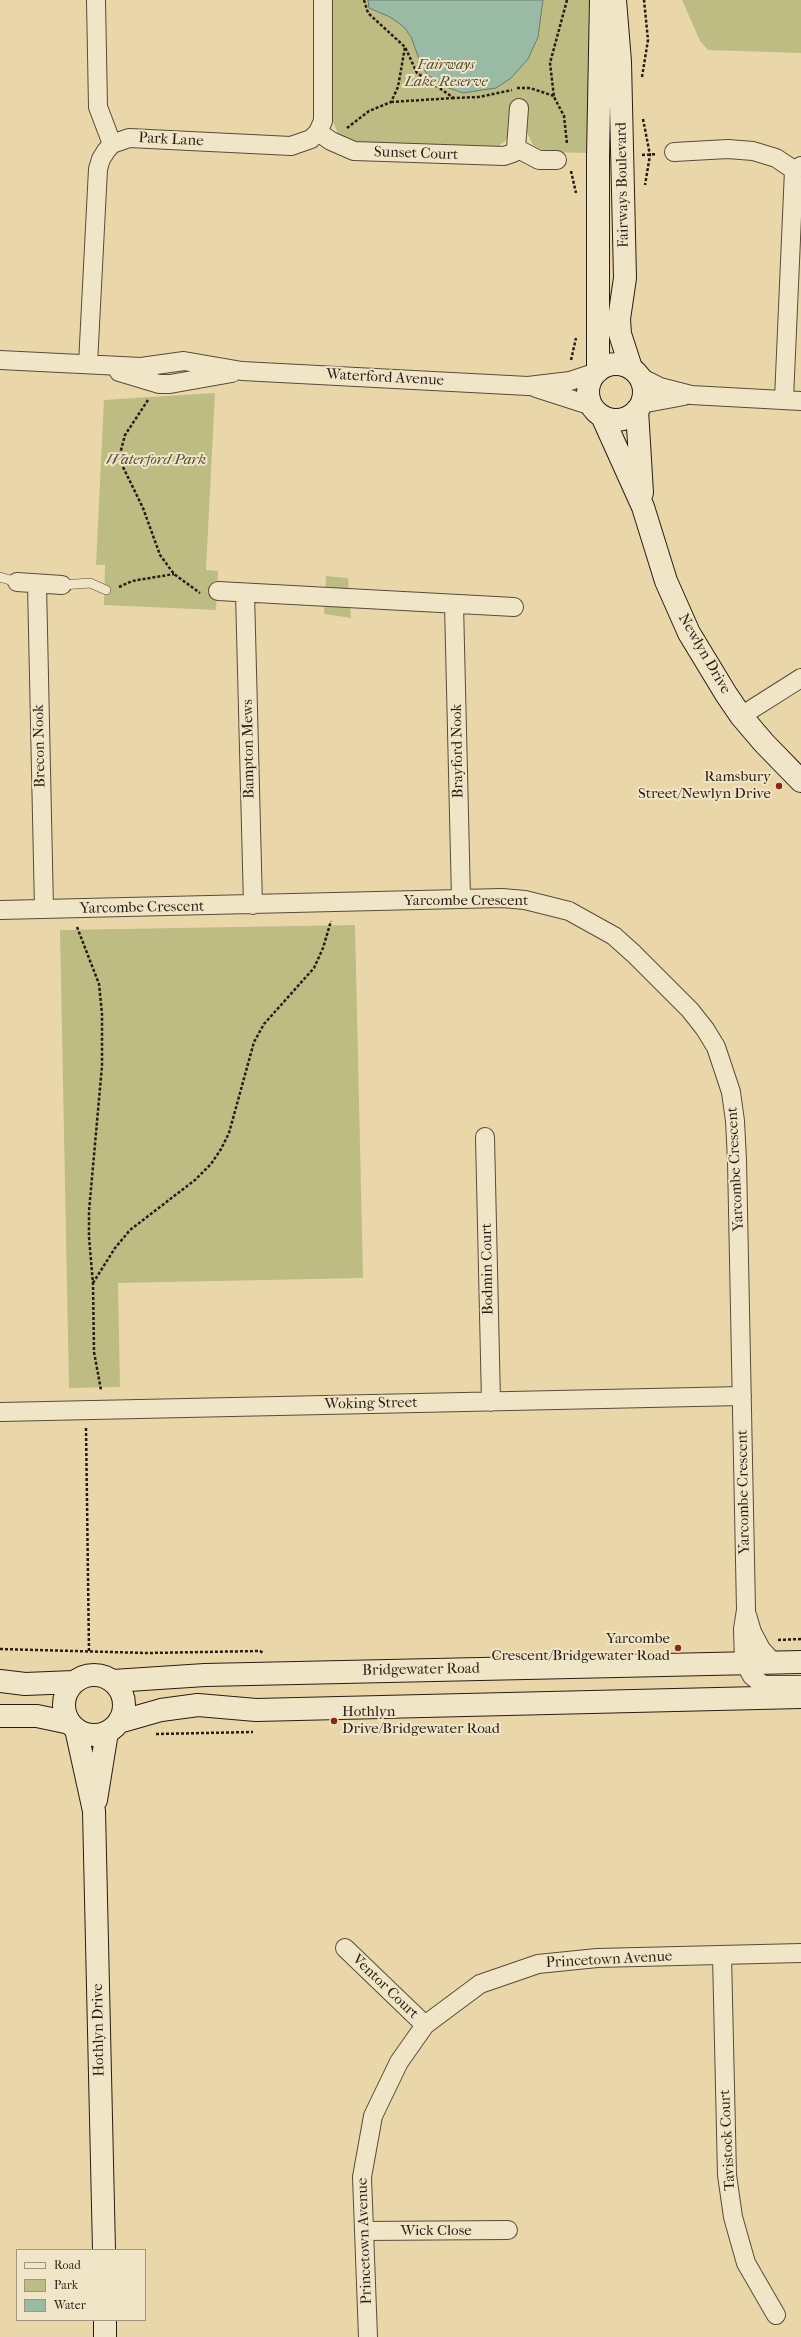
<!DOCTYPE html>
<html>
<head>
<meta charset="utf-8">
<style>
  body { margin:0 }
  #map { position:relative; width:801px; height:2337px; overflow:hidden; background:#ead7a9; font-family:"IM FELL French Canon",serif }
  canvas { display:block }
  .legend { position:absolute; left:16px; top:2249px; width:130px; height:72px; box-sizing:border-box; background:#f1e5c7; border:1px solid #a19580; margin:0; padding:5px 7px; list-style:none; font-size:12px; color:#291c15 }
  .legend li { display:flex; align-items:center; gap:8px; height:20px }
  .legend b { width:20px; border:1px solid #a19580 }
</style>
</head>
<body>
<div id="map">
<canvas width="801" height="2337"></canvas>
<ul class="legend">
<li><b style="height:5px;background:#f1e5c7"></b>Road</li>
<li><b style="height:11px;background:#bdbc83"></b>Park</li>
<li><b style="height:11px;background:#99baa4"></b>Water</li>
</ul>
</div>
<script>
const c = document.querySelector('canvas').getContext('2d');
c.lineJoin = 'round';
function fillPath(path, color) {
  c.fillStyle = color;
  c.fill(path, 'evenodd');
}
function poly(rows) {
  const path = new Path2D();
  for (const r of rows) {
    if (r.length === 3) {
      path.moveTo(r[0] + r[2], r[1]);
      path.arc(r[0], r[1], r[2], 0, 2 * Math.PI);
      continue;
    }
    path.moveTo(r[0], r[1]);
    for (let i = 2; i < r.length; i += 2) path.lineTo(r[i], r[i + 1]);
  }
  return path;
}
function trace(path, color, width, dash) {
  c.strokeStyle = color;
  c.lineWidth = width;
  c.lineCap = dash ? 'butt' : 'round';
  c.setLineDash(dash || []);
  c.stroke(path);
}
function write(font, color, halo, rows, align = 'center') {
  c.font = font + ' "IM FELL French Canon",serif';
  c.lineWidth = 4;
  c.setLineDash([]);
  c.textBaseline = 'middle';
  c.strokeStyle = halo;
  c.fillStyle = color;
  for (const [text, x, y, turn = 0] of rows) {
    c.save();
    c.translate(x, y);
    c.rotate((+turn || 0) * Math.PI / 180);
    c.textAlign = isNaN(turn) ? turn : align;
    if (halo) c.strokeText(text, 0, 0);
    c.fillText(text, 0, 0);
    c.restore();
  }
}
fillPath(poly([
  [332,0,591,0,588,153,546,152,533,145,526,130,527,108,506,140,499,146,490,149,353,142,339,135,333,122],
  [682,0,801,0,801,53,708,50,700,41],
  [215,393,206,570,218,571,216,610,104,605,105,565,96,565,104,400],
  [326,576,348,578,351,618,324,614],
  [355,925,363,1278,118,1283,120,1387,69,1388,60,930]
]), '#bdbc83');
const water = poly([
  [368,0,543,0,538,37,528,59,511,78,496,88,463,93,446,87,428,75,422,67,411,37,404,27,390,17,369,8,368,0]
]);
fillPath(water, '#99baa4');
trace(water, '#6c7b6b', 1);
const lane = poly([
  [0,577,17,582],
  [62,585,90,583,106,590]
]);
const street = poly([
  [96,0,98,107,112,144],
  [318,132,331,141,354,151,504,156,513,153,516,148,519,108],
  [516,148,539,160,557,160],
  [674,152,728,149,753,151,776,158,794,170,801,166],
  [0,360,141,367,184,361,242,371,528,386,570,381,594,373],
  [88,364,98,169,101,159,106,151,112,144,129,138,291,146,311,139,318,132,323,121,323,0],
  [119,372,159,384,170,384,232,373],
  [640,377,660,387,691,395,801,401],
  [536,388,592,406],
  [784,399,794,170],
  [641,404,684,396],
  [17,582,62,585],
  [37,584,44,909],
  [218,591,514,607],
  [245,593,253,905],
  [454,604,461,899],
  [741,716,801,678],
  [0,910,502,898,525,900,569,911,614,936,634,954,690,1010,705,1029,716,1047,731,1092,735,1121,737,1160,746,1610,743,1629,744,1662,752,1676,763,1685,801,1685],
  [485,1137,491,1402],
  [0,1412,742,1396],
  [747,1615,752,1632,761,1649,773,1662],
  [345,1948,425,2025],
  [722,1955,727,2175,733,2217,746,2263,776,2315],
  [364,2231,508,2230],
  [368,2337,362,2177,373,2116,399,2062,425,2025,480,1984,538,1964,597,1958,801,1953]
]);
const secondary = poly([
  [615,0,620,62,625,278,619,319,620,334,631,368],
  [616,392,28],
  [598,371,598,157,601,0],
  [637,410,642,493],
  [602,416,643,507,666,581,689,633,726,694,741,716,764,743,801,781],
  [94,1705,30],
  [0,1681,25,1684,74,1682],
  [113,1681,205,1675,801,1662],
  [0,1716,37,1716,70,1723],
  [119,1722,161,1710,198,1705,256,1710,801,1697],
  [76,1729,94,1811,104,2250],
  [96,1800,107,1732],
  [105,2320,105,2337]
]);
trace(lane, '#594b3a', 10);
trace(street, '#594b3a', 20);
trace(secondary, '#291c15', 24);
trace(poly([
  [364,0,368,13,405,47,417,73,454,98,479,97,512,90],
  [567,0,550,63,554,97,564,116,567,144],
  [642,77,648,40,644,0],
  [517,88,530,88,554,96],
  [391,102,454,98],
  [643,119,650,155,645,185],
  [347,128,369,111,391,102,398,87,405,47],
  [642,155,657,154],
  [571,171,576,193],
  [571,360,576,338],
  [148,400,125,435,120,454,122,465,143,508,160,555,174,574,200,593],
  [119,587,132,581,174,574],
  [77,927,99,984,102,1014,102,1066,89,1211,89,1237,93,1284,94,1352,101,1390],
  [93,1283,115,1248,130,1230,195,1180,211,1164,221,1149,229,1133,254,1042,264,1024,314,968,323,948,331,921],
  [86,1428,89,1651],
  [778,1640,801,1639],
  [0,1649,147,1653,260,1651,263,1653],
  [156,1734,253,1732]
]), '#291c15', 2.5, [3, 2]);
trace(lane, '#f1e5c7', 9);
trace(street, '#f1e5c7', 18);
trace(secondary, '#f1e5c7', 22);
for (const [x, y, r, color] of [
  [779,786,4,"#8f2418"],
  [678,1648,4,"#8f2418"],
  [334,1721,4,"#8f2418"]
]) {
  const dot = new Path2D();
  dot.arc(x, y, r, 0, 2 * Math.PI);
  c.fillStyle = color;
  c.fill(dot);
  trace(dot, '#f1e5c7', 1.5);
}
write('italic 15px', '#554c36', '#f1e5c7', [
  ["Fairways",446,65],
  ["Lake Reserve",446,82],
  ["Waterford Park",156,460]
]);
write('15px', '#291c15', '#f1e5c7', [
  ["Park Lane",171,140,3],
  ["Sunset Court",416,154,2],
  ["Fairways Boulevard",623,185,-91],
  ["Waterford Avenue",385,378,3],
  ["Newlyn Drive",704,654,60],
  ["Brecon Nook",40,746,-91],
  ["Bampton Mews",249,749,-91],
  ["Brayford Nook",458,751,-91],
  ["Yarcombe Crescent",466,901],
  ["Yarcombe Crescent",142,908,-1],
  ["Yarcombe Crescent",736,1169,-93],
  ["Bodmin Court",488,1269,-91],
  ["Woking Street",371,1404,-1],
  ["Yarcombe Crescent",744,1492,-91],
  ["Bridgewater Road",421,1670,-1],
  ["Princetown Avenue",609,1960,-3],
  ["Ventor Court",385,1987,44],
  ["Hothlyn Drive",99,2030,-91],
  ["Tavistock Court",728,2140,-93],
  ["Wick Close",436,2231],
  ["Princetown Avenue",365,2241,-92]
]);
write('15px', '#291c15', '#f1e5c7', [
  ["Ramsbury",771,777],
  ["Street/Newlyn Drive",771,794],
  ["Yarcombe",670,1639],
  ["Crescent/Bridgewater Road",670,1656],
  ["Hothlyn",342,1712,"left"],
  ["Drive/Bridgewater Road",342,1729,"left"]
], 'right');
</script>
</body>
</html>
